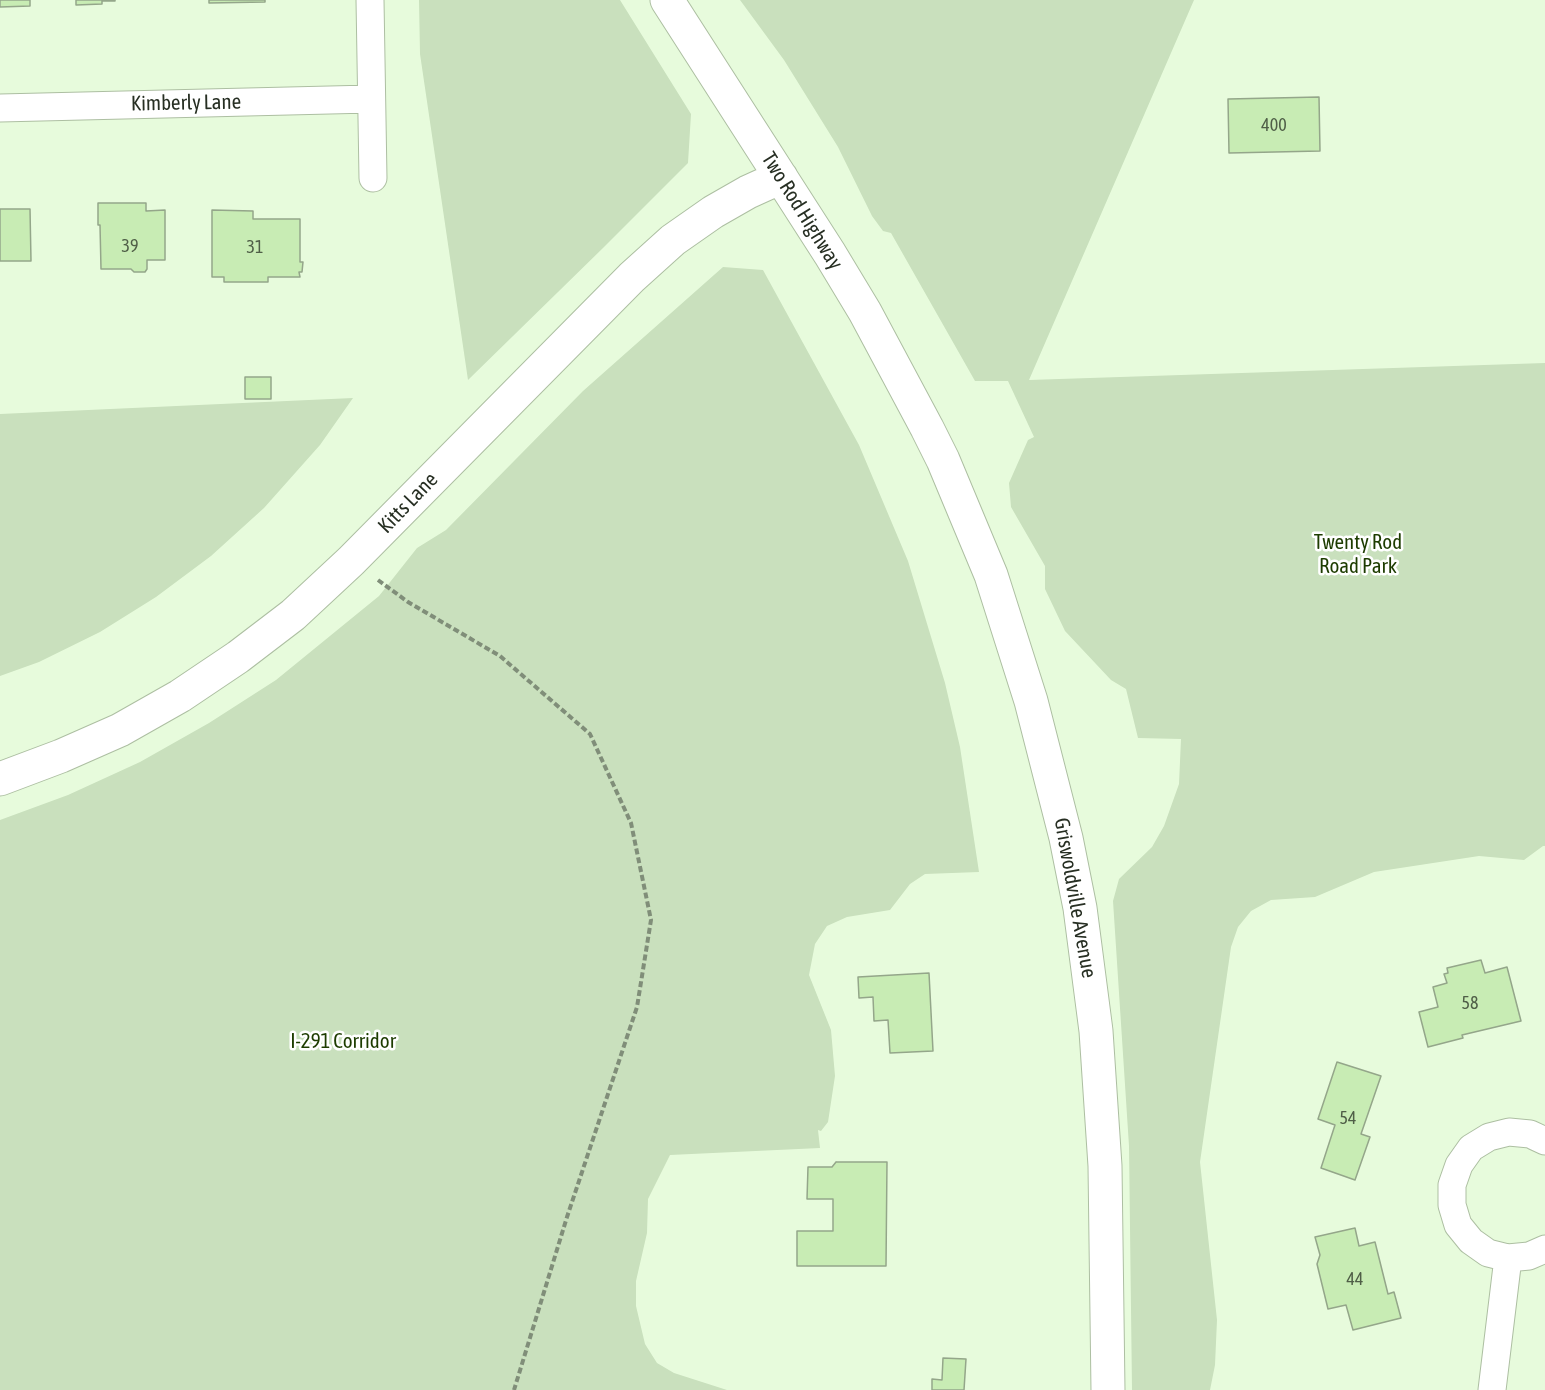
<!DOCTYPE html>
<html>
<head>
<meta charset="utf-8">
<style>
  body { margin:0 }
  canvas { display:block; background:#e7fbdc }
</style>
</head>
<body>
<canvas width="1545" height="1390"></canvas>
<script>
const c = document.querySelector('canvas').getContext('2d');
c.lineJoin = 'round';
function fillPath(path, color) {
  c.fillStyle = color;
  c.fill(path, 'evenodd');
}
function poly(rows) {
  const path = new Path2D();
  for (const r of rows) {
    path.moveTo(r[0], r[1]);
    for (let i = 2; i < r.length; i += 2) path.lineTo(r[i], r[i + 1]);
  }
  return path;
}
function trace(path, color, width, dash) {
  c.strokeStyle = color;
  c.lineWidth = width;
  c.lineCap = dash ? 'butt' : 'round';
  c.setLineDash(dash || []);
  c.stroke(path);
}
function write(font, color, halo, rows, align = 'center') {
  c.font = font + ' "Asap Condensed",sans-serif';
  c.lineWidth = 5;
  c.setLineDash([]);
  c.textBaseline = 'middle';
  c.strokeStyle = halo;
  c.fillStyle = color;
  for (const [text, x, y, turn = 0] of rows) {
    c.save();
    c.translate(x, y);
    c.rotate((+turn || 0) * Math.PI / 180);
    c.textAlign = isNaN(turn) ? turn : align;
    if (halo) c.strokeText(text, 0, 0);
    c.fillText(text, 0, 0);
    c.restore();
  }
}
fillPath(poly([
  [419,0,620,0,691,114,688,163,603,248,468,380,420,54],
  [740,0,1194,0,1029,380,1545,363,1545,846,1543,846,1524,860,1479,856,1374,872,1315,897,1271,900,1251,911,1238,927,1231,947,1200,1162,1217,1320,1215,1365,1210,1390,1132,1390,1129,1146,1113,901,1119,879,1152,847,1164,826,1179,784,1181,739,1138,738,1126,689,1111,680,1065,631,1045,589,1045,566,1011,507,1009,483,1028,440,1034,437,1008,381,975,381,891,233,883,231,872,216,838,147,784,60],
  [723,267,763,270,859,445,908,561,945,683,960,747,979,872,925,874,910,884,890,910,847,917,827,926,815,944,809,975,831,1030,835,1076,828,1122,821,1131,818,1130,820,1148,670,1155,648,1199,647,1233,636,1281,636,1306,645,1344,657,1363,674,1373,727,1390,0,1390,0,820,68,795,140,762,209,723,276,680,379,596,417,548,446,530,583,391],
  [353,398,320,445,264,508,211,556,156,597,100,632,39,662,0,676,0,414]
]), '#c9e0bd');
const building = poly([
  [0,0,30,0,30,6,0,7,0,0],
  [76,0,115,0,115,1,102,1,102,4,76,5,76,0],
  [209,0,265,0,265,2,209,3,209,0],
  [1319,97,1320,151,1229,153,1228,99,1319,97],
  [98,203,146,203,146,211,165,210,165,260,147,260,147,269,145,272,134,272,131,269,101,269,100,225,98,225,98,203],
  [0,209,30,209,31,261,0,261,0,209],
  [212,210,253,211,253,219,300,219,300,262,303,262,302,272,299,272,300,277,268,277,268,282,224,282,224,277,212,277,212,210],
  [245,377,271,377,271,399,245,399,245,377],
  [1481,960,1485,973,1507,967,1521,1021,1462,1035,1463,1038,1428,1047,1419,1012,1438,1007,1433,987,1447,983,1444,974,1448,973,1447,968,1481,960],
  [929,973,933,1051,890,1053,888,1020,874,1021,873,997,859,998,858,977,929,973],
  [1337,1062,1381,1076,1361,1134,1370,1137,1355,1180,1321,1168,1335,1125,1318,1119,1337,1062],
  [836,1162,887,1162,886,1266,797,1266,797,1231,833,1231,833,1199,807,1199,808,1167,832,1167,836,1162],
  [1355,1228,1359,1246,1375,1242,1388,1294,1394,1292,1401,1318,1353,1330,1346,1305,1328,1309,1317,1264,1320,1255,1315,1237,1355,1228],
  [943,1358,966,1359,964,1390,932,1390,932,1379,942,1380,943,1358]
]);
fillPath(building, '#c8ecb4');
trace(building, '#94a68a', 1.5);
const street = poly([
  [370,0,373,178],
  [0,108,371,99],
  [1545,1141,1530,1134,1509,1132,1489,1137,1471,1148,1459,1165,1452,1185,1452,1205,1458,1225,1471,1241,1488,1253,1508,1258,1529,1256,1545,1249],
  [1492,1390,1508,1258]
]);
const secondary = poly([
  [667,0,830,254,865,312,927,428,943,460,991,575,1031,701,1066,838,1080,908,1096,1031,1105,1166,1108,1390],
  [0,779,61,756,120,730,180,696,238,657,293,615,351,561,632,277,673,240,713,212,748,192,781,177]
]);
trace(street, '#adbfa2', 29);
trace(secondary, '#adbfa2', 35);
trace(poly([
  [378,580,408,602,500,656,590,734,631,823,651,920,637,1007,567,1217,514,1390]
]), '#808e79', 4, [6, 3]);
trace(street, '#fff', 27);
trace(secondary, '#fff', 33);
write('18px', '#4f5e47', null, [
  ["400",1274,125],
  ["39",130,246],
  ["31",255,247],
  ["58",1470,1003],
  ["54",1348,1118],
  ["44",1355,1279]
]);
write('21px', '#272f23', '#fff', [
  ["Kimberly Lane",186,103,-1],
  ["Two Rod Highway",802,211,58],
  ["Kitts Lane",408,503,-46],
  ["Griswoldville Avenue",1075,898,80]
]);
write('21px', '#1d3c00', '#fff', [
  ["Twenty Rod",1358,542],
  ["Road Park",1358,566],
  ["I-291 Corridor",343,1041]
]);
</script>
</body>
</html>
